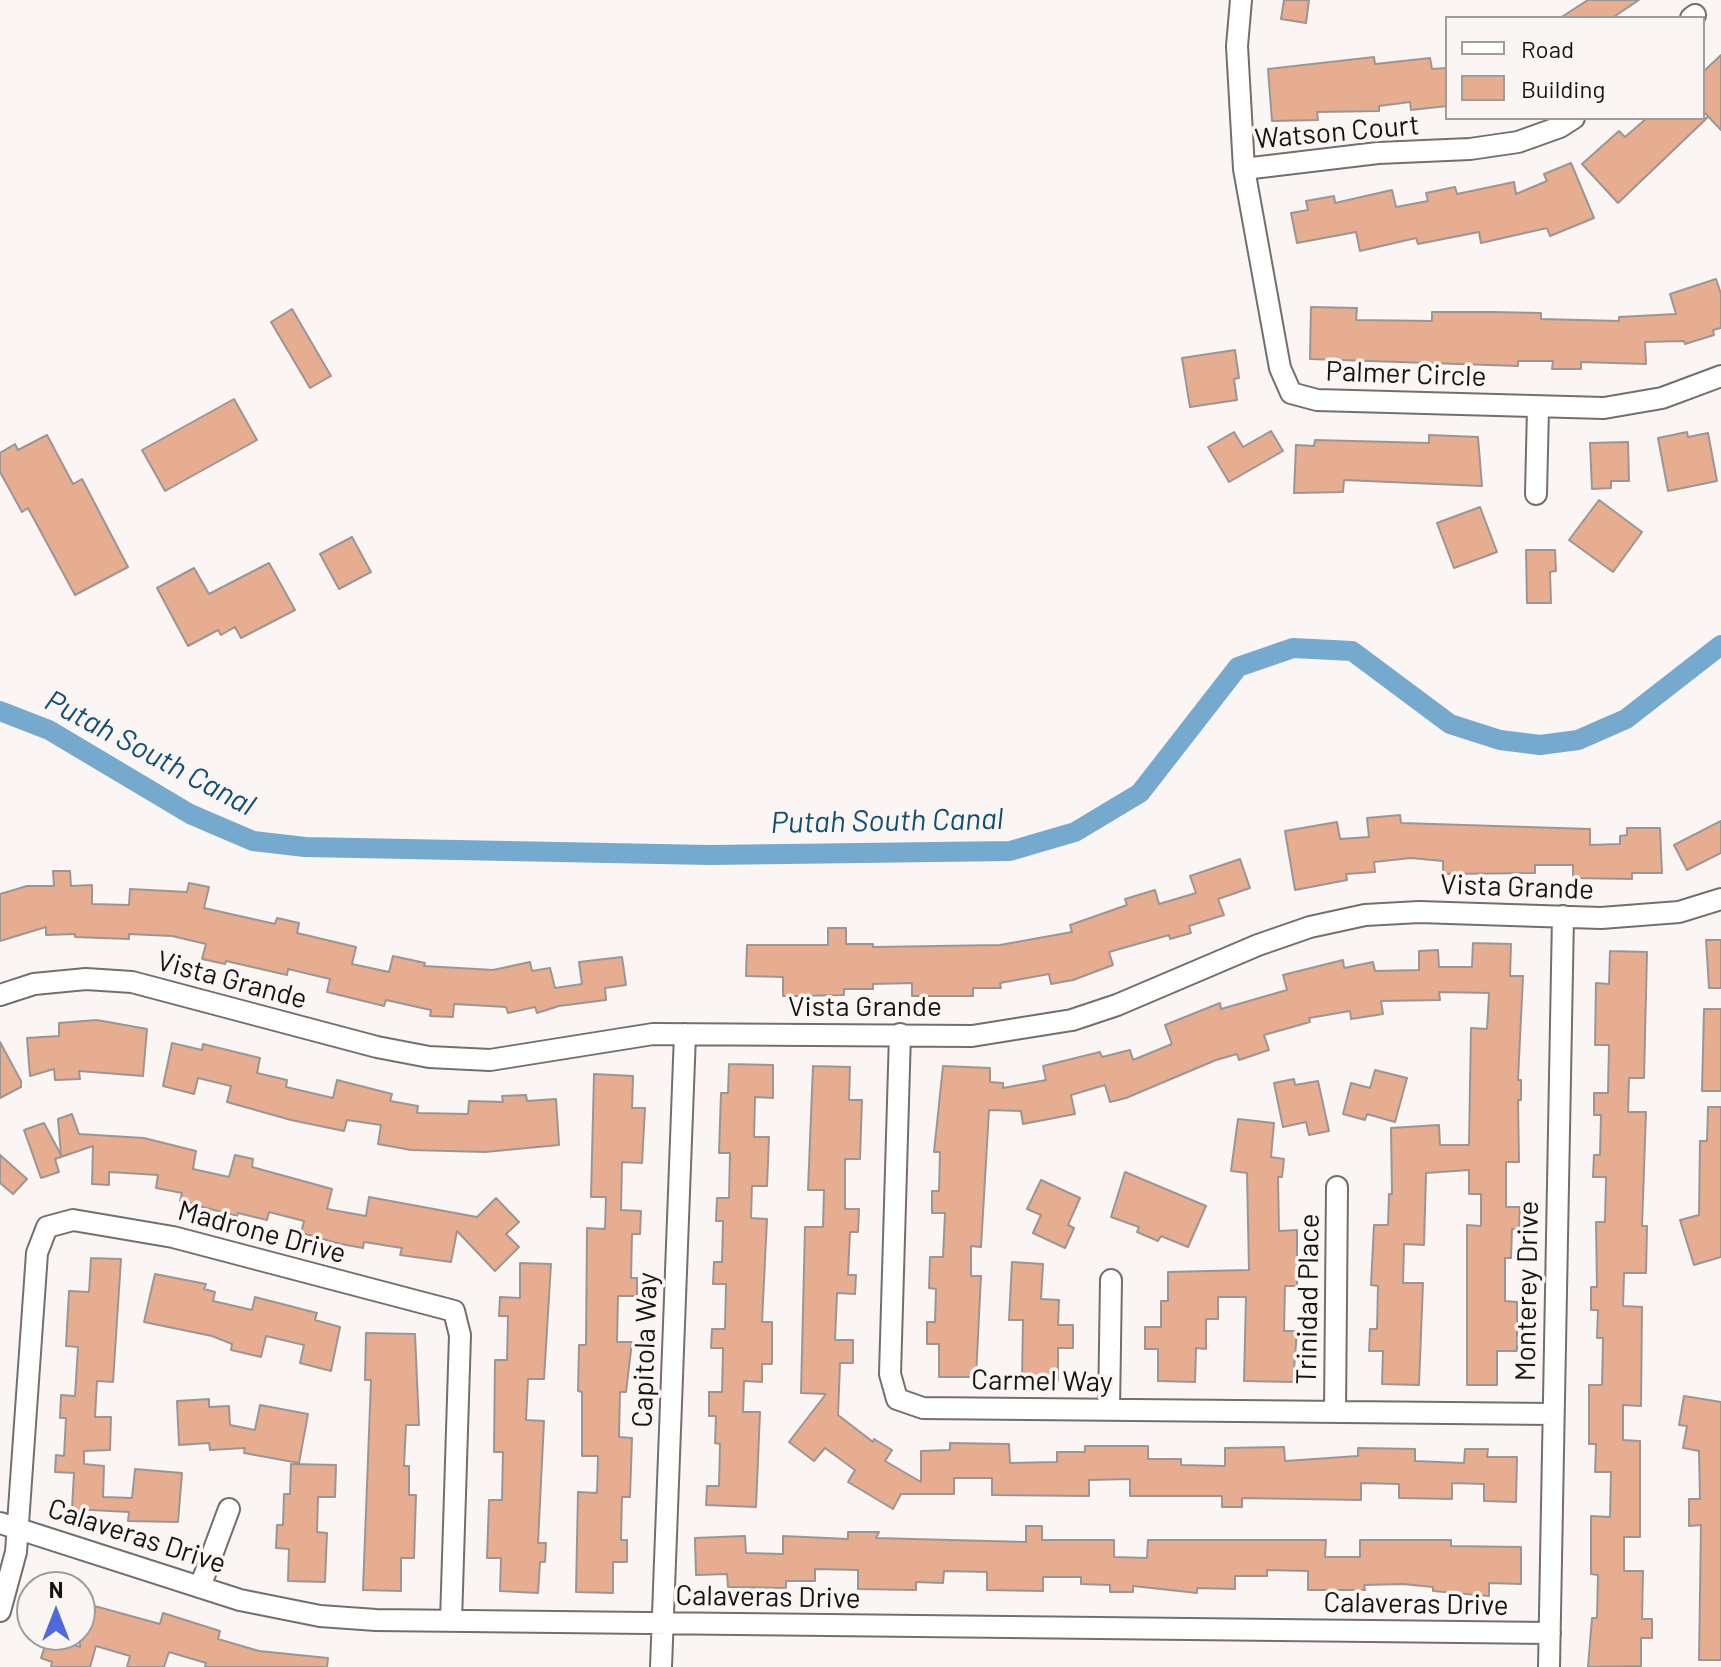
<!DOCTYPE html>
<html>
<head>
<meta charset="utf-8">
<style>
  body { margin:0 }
  #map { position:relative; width:1721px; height:1667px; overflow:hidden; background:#fbf6f3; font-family:Barlow,sans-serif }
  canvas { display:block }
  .legend { position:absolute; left:1445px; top:16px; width:260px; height:104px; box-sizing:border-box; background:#fbf6f3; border:2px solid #a09c9a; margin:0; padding:10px 14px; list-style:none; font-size:24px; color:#171514 }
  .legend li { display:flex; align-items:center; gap:16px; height:40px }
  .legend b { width:40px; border:2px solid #a09c9a }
  .north { position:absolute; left:16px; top:1571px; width:80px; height:80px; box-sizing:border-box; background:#fbf6f3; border:2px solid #a09c9a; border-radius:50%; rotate:0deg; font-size:22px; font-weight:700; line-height:32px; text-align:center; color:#171514 }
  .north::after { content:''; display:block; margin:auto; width:28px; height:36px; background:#4f68dd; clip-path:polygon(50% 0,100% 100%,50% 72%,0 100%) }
</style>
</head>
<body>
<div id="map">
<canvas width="1721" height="1667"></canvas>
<ul class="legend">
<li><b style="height:10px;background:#fff"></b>Road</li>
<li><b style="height:22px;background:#e6ad91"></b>Building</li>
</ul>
<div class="north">N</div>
</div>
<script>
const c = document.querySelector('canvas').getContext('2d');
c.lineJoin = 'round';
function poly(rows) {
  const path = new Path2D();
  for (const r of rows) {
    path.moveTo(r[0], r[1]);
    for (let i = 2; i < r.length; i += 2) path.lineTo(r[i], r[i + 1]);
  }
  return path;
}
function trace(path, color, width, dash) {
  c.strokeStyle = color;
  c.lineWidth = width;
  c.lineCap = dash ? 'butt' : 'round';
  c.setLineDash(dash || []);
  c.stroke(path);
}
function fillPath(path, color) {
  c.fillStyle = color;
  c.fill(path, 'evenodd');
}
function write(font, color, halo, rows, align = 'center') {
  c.font = font + ' Barlow,sans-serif';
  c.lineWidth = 7;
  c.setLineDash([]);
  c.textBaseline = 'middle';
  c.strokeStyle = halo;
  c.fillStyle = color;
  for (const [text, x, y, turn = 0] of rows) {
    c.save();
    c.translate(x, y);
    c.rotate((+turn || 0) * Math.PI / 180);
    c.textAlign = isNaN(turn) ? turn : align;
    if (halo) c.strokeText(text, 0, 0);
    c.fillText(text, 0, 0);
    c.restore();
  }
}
trace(poly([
  [0,711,49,730,190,814,253,841,305,847,710,855,1010,851,1075,832,1140,793,1238,667,1293,648,1352,651,1450,724,1500,740,1540,745,1578,740,1626,719,1721,645]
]), '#75a9ce', 20);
const building = poly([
  [1284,0,1309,0,1306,23,1281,19,1284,0],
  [1588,0,1639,0,1612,18,1560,18,1588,0],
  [1721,55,1721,130,1703,111,1703,72,1721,55],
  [1374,57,1375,64,1430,58,1432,69,1447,68,1447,106,1411,110,1410,102,1379,106,1379,111,1317,112,1318,120,1272,121,1268,69,1374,57],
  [1647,118,1707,118,1618,203,1582,164,1619,131,1625,137,1647,118],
  [1571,163,1594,218,1550,236,1547,228,1481,243,1479,232,1418,244,1416,238,1360,251,1356,232,1297,243,1291,213,1308,210,1306,201,1334,196,1335,203,1392,190,1396,207,1428,201,1426,193,1455,187,1457,194,1514,182,1516,194,1547,181,1544,174,1571,163],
  [1716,279,1721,294,1721,328,1713,330,1714,335,1685,344,1684,341,1645,342,1646,364,1581,362,1581,369,1552,369,1553,361,1518,361,1518,366,1310,359,1311,307,1357,308,1356,320,1432,321,1432,312,1492,312,1541,313,1541,319,1619,321,1619,317,1676,314,1670,294,1716,279],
  [292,309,331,376,310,388,271,322,292,309],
  [1235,350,1239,378,1234,379,1237,400,1190,407,1182,358,1235,350],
  [234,399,257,440,165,491,142,450,234,399],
  [1271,431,1283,451,1229,482,1208,447,1234,432,1243,447,1271,431],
  [1687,432,1688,437,1708,433,1717,481,1668,491,1658,438,1687,432],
  [47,435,73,484,82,479,128,567,75,595,28,508,22,512,0,472,0,453,15,444,18,450,47,435],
  [1429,435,1478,437,1482,486,1344,480,1343,492,1294,493,1296,445,1314,446,1315,440,1429,443,1429,435],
  [1628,442,1629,481,1611,481,1611,488,1592,489,1590,443,1628,442],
  [1599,500,1642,532,1613,572,1569,540,1599,500],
  [1480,507,1497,552,1454,568,1437,523,1480,507],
  [352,537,371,572,339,589,320,554,352,537],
  [1526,550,1555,550,1556,571,1550,572,1551,603,1527,603,1526,550],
  [269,563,295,610,241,638,235,627,221,635,218,630,188,646,157,588,194,568,209,594,269,563],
  [1400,815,1401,823,1590,829,1590,845,1620,844,1620,836,1627,835,1627,828,1660,828,1662,873,1632,873,1632,879,1573,878,1573,865,1535,865,1535,873,1443,874,1443,861,1411,858,1374,862,1375,872,1346,874,1347,880,1295,890,1285,831,1337,822,1340,839,1369,837,1367,818,1400,815],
  [1721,821,1721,853,1687,870,1674,845,1721,821],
  [1240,859,1250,888,1218,899,1224,915,1189,926,1191,933,1170,939,1169,935,1109,952,1113,965,1073,980,1051,984,1049,974,1000,983,1001,988,973,988,973,996,912,996,912,983,873,984,873,989,844,989,844,995,800,996,783,996,783,977,746,976,747,945,828,945,828,928,846,928,846,944,873,944,873,947,1000,945,1072,932,1070,925,1127,905,1125,899,1155,890,1159,904,1196,893,1190,876,1240,859],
  [53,871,70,871,71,886,92,885,92,904,129,905,130,889,187,892,189,883,209,887,204,908,275,924,277,918,299,923,297,933,356,947,352,964,389,972,393,956,425,963,424,966,493,970,530,962,532,971,550,968,555,988,582,984,579,962,622,957,626,985,605,988,606,1000,559,1006,537,1013,535,1007,508,1013,506,1007,454,1004,453,1017,430,1016,431,1010,386,1000,384,1006,327,992,330,979,288,969,287,975,226,961,225,964,202,959,206,944,172,936,129,934,129,939,75,937,75,934,46,935,46,927,0,941,0,894,27,886,54,886,53,871],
  [1706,940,1721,940,1721,988,1709,988,1706,940],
  [1473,943,1511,944,1510,976,1523,976,1518,1080,1521,1080,1521,1100,1518,1100,1519,1162,1506,1162,1506,1207,1520,1207,1519,1229,1512,1229,1511,1258,1505,1258,1505,1301,1517,1302,1517,1351,1497,1351,1497,1385,1467,1385,1467,1225,1481,1226,1481,1194,1469,1194,1469,1170,1426,1173,1424,1245,1404,1244,1403,1283,1423,1283,1419,1385,1382,1384,1383,1351,1369,1351,1370,1329,1377,1329,1378,1286,1371,1285,1374,1225,1388,1225,1389,1194,1392,1194,1391,1128,1439,1125,1440,1145,1469,1145,1471,1028,1487,1029,1489,993,1439,992,1440,1000,1381,1001,1383,1014,1351,1019,1350,1011,1309,1018,1310,1022,1264,1035,1269,1050,1239,1060,1237,1054,1216,1060,1126,1098,1110,1102,1105,1085,1071,1095,1075,1114,1023,1124,1021,1111,989,1110,981,1247,971,1246,971,1276,981,1276,976,1377,939,1377,939,1344,927,1344,927,1322,935,1322,936,1289,929,1288,930,1257,943,1257,945,1213,932,1213,932,1191,939,1191,940,1152,934,1152,943,1066,990,1068,990,1082,1003,1083,1003,1088,1046,1080,1043,1066,1100,1052,1102,1057,1130,1050,1133,1060,1172,1044,1165,1025,1220,1003,1221,1009,1287,990,1283,975,1343,960,1344,968,1373,962,1375,971,1419,970,1419,951,1438,950,1439,967,1472,967,1473,943],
  [1610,951,1647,952,1644,1078,1629,1078,1628,1112,1646,1112,1642,1226,1647,1226,1646,1273,1624,1273,1623,1306,1642,1307,1641,1406,1623,1405,1623,1440,1640,1441,1640,1537,1624,1537,1624,1571,1643,1571,1642,1619,1652,1619,1652,1638,1641,1638,1641,1666,1588,1667,1592,1618,1597,1618,1598,1575,1591,1574,1591,1516,1610,1517,1611,1472,1595,1472,1596,1444,1589,1444,1589,1385,1602,1385,1603,1338,1597,1338,1598,1310,1591,1310,1591,1287,1597,1287,1596,1222,1605,1222,1606,1177,1593,1177,1594,1155,1600,1155,1601,1115,1594,1115,1594,1093,1608,1093,1609,1045,1595,1045,1596,983,1609,984,1610,951],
  [1704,1009,1721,1009,1721,1091,1702,1091,1704,1009],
  [97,1020,147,1029,143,1076,79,1071,80,1079,55,1080,54,1069,30,1076,27,1038,59,1036,59,1023,97,1020],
  [0,1042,21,1081,21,1087,0,1098,0,1042],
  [172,1043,202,1050,203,1044,260,1058,257,1073,287,1080,286,1087,333,1098,337,1080,392,1094,390,1101,418,1106,417,1113,468,1114,469,1101,503,1102,502,1096,526,1095,527,1101,556,1099,559,1145,485,1152,411,1150,378,1144,381,1125,347,1120,344,1131,291,1120,227,1102,231,1086,198,1078,194,1094,163,1086,172,1043],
  [729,1064,773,1065,773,1098,755,1097,754,1137,769,1137,767,1186,752,1186,751,1218,767,1219,762,1322,772,1322,772,1364,762,1364,762,1382,744,1381,743,1412,760,1412,756,1507,706,1505,707,1486,719,1486,720,1444,715,1443,716,1416,709,1416,709,1392,722,1392,723,1348,711,1348,712,1329,725,1329,726,1284,713,1284,714,1262,722,1262,723,1221,716,1221,717,1198,729,1198,730,1153,719,1153,721,1093,728,1093,729,1064],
  [813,1066,850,1067,849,1100,862,1100,860,1159,845,1159,845,1209,859,1209,858,1232,850,1232,848,1275,856,1275,855,1294,837,1293,835,1340,853,1340,853,1363,840,1363,838,1415,873,1442,874,1439,892,1450,885,1461,921,1482,921,1451,950,1450,950,1443,1009,1444,1010,1463,1057,1462,1057,1452,1085,1452,1085,1446,1148,1446,1148,1459,1181,1459,1181,1465,1225,1466,1225,1448,1284,1447,1285,1461,1358,1456,1358,1448,1415,1449,1415,1461,1464,1463,1465,1449,1488,1449,1487,1457,1517,1457,1516,1502,1484,1501,1484,1484,1452,1483,1452,1499,1399,1498,1399,1484,1361,1483,1361,1500,1242,1498,1242,1507,1222,1507,1222,1496,1130,1496,1130,1479,1089,1480,1089,1496,992,1495,992,1478,954,1478,954,1494,901,1494,893,1509,848,1482,855,1470,825,1448,814,1461,789,1442,826,1394,801,1393,805,1227,823,1227,824,1190,808,1190,813,1066],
  [1375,1070,1407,1078,1395,1122,1367,1114,1365,1120,1343,1114,1351,1083,1370,1088,1375,1070],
  [594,1074,633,1076,632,1108,645,1108,642,1163,622,1162,621,1210,641,1211,640,1234,632,1234,631,1278,637,1278,637,1296,618,1296,617,1342,632,1342,626,1392,620,1392,619,1437,632,1438,630,1497,622,1497,621,1540,627,1540,627,1562,613,1562,613,1593,576,1592,578,1492,597,1493,598,1456,582,1456,582,1392,578,1391,579,1345,586,1345,587,1228,605,1229,606,1197,591,1197,594,1074],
  [1294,1079,1295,1085,1318,1081,1329,1131,1309,1135,1306,1122,1283,1127,1274,1083,1294,1079],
  [1708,1107,1721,1107,1721,1257,1694,1265,1680,1220,1699,1215,1700,1141,1707,1141,1708,1107],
  [72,1114,79,1134,144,1138,196,1151,193,1169,229,1177,235,1155,253,1159,252,1167,332,1189,327,1209,366,1216,369,1197,477,1217,496,1198,519,1222,506,1234,519,1247,495,1271,457,1231,451,1262,400,1255,402,1248,364,1242,363,1248,341,1244,301,1233,304,1221,269,1212,267,1220,238,1213,237,1216,180,1201,182,1193,156,1188,158,1175,109,1172,109,1185,92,1184,93,1146,55,1159,59,1172,41,1178,24,1130,44,1123,61,1155,58,1119,72,1114],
  [1238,1119,1274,1123,1271,1157,1284,1159,1282,1177,1278,1177,1279,1231,1297,1230,1297,1286,1285,1286,1284,1331,1297,1331,1293,1382,1244,1381,1246,1297,1218,1297,1218,1319,1206,1319,1206,1349,1196,1348,1195,1382,1158,1381,1158,1349,1145,1349,1145,1327,1161,1327,1161,1301,1168,1301,1168,1272,1249,1270,1247,1173,1231,1171,1238,1119],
  [0,1155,27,1179,13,1194,0,1183,0,1155],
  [1125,1172,1206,1206,1188,1247,1161,1236,1158,1241,1137,1232,1139,1227,1111,1217,1125,1172],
  [1041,1180,1080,1198,1068,1225,1074,1228,1065,1248,1033,1233,1041,1215,1027,1209,1041,1180],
  [91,1258,121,1259,113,1382,97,1381,95,1417,111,1417,110,1450,84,1451,84,1464,104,1466,103,1497,132,1498,135,1469,182,1473,178,1522,128,1521,129,1512,72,1509,74,1473,55,1472,56,1455,64,1456,66,1418,60,1418,61,1395,75,1396,78,1347,66,1346,69,1291,89,1292,91,1258],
  [1012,1262,1043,1264,1041,1299,1059,1300,1058,1325,1073,1325,1073,1348,1058,1348,1058,1381,1022,1380,1023,1320,1009,1320,1012,1262],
  [520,1263,551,1264,544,1379,528,1379,526,1420,544,1421,538,1543,546,1543,545,1562,540,1562,538,1593,500,1591,501,1558,487,1558,489,1500,502,1500,503,1452,494,1452,495,1360,507,1360,508,1316,499,1316,500,1297,520,1298,520,1263],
  [155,1274,206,1284,204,1289,215,1292,213,1301,252,1310,255,1297,317,1313,315,1320,340,1327,331,1371,300,1363,304,1345,266,1336,261,1357,231,1350,232,1344,212,1336,144,1322,155,1274],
  [366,1333,415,1334,419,1425,406,1425,404,1466,409,1466,409,1495,416,1495,414,1558,401,1558,401,1591,363,1590,371,1380,365,1380,366,1333],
  [1684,1396,1721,1402,1721,1660,1699,1660,1701,1525,1689,1526,1689,1499,1700,1499,1699,1451,1683,1448,1687,1426,1679,1425,1684,1396],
  [209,1399,209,1407,229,1406,230,1425,255,1430,260,1405,308,1414,299,1463,244,1453,245,1448,210,1450,209,1443,179,1445,177,1401,209,1399],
  [291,1464,336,1465,335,1497,318,1497,317,1532,327,1533,325,1582,288,1581,289,1549,276,1548,277,1525,283,1525,284,1494,290,1494,291,1464],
  [1026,1526,1042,1526,1042,1540,1114,1540,1114,1557,1147,1558,1148,1540,1326,1540,1325,1557,1360,1557,1360,1540,1451,1540,1451,1546,1521,1547,1521,1584,1489,1583,1489,1596,1433,1591,1433,1587,1403,1584,1364,1585,1365,1590,1308,1590,1308,1571,1267,1570,1267,1576,1235,1576,1235,1589,1197,1588,1197,1593,1133,1586,1133,1592,1110,1592,1110,1585,1081,1584,1081,1577,1043,1577,1043,1591,987,1590,987,1572,944,1571,943,1583,916,1582,916,1590,858,1589,858,1570,815,1569,815,1581,786,1581,786,1588,728,1587,727,1574,696,1575,695,1538,745,1536,746,1553,783,1554,783,1536,848,1539,848,1532,879,1532,876,1538,1026,1542,1026,1526],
  [80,1602,160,1624,163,1613,220,1631,218,1639,259,1651,328,1658,327,1667,205,1667,206,1663,169,1652,164,1667,127,1667,130,1656,96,1646,90,1667,51,1667,52,1662,41,1658,48,1637,80,1647,80,1602]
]);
fillPath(building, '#e6ad91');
trace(building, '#9b9694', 2);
const street = poly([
  [1241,0,1237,46,1244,169,1280,368,1291,393,1317,400,1604,408,1662,398,1721,376],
  [1691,18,1695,15],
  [1244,169,1378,153,1470,149,1518,142,1560,127,1574,118],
  [1536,494,1538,408],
  [0,995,34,984,86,979,132,982,377,1047,429,1057,490,1060,653,1034,972,1036,1072,1020,1117,1005,1258,945,1310,927,1365,915,1419,912,1601,918,1679,912,1721,899],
  [900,1034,890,1374,897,1399,923,1408,1553,1414],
  [1109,1409,1111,1280],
  [1335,1411,1337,1187],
  [0,1523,240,1600,320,1616,376,1620,1550,1633],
  [200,1587,229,1509],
  [0,1611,16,1552,37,1253,47,1227,73,1220,173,1237,454,1311,460,1335,451,1621],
  [661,1667,685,1034],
  [1549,1667,1563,916]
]);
trace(street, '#736f6d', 24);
trace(street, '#fff', 20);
write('28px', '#171514', '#fbf6f3', [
  ["Watson Court",1337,132,-5],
  ["Palmer Circle",1406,374,2],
  ["Vista Grande",1517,887,2],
  ["Vista Grande",232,980,15],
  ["Vista Grande",865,1007],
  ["Madrone Drive",262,1232,15],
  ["Monterey Drive",1527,1291,-89],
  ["Trinidad Place",1308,1299,-89],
  ["Capitola Way",645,1350,-88],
  ["Carmel Way",1042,1381,1],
  ["Calaveras Drive",137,1536,18],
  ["Calaveras Drive",768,1597,1],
  ["Calaveras Drive",1416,1604,1]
]);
write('italic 30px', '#104f74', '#fbf6f3', [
  ["Putah South Canal",150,753,28],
  ["Putah South Canal",887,821,-1]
]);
</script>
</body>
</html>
